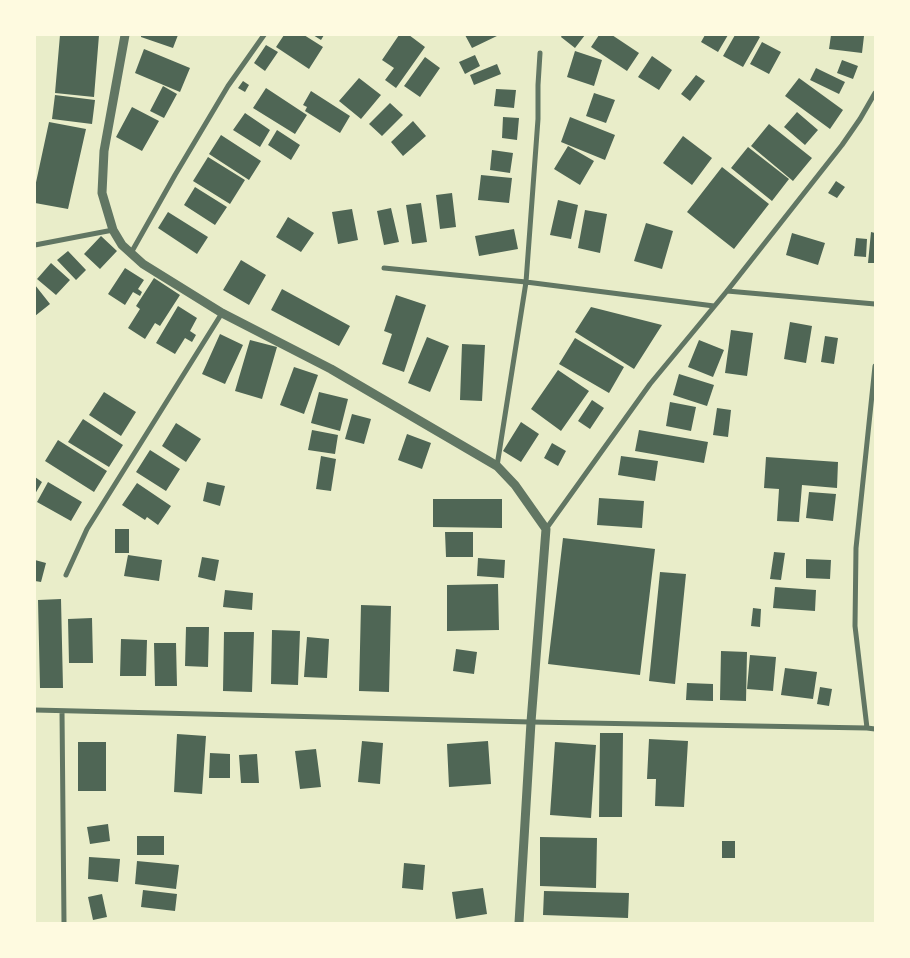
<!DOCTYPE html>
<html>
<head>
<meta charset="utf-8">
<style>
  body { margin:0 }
  #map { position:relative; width:910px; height:958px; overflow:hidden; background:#e9edc9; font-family:"Source Sans 3",sans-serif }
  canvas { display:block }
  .frame { position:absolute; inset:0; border:36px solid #fefae0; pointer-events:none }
</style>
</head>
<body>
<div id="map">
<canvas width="910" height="958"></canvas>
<div class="frame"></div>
</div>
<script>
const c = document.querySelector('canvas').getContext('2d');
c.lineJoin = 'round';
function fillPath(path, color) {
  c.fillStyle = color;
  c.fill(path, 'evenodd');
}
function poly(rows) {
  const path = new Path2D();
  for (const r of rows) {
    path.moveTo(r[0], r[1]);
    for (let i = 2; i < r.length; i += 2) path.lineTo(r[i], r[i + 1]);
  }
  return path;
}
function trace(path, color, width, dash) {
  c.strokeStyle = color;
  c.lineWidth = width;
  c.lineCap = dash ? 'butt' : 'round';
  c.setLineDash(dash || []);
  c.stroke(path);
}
fillPath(poly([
  [60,35,99,35,94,97,55,93],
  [141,35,178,35,173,48,141,37],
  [284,35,304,35,323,47,309,69,276,47],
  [313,35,324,35,321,40],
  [399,35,409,35,425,47,396,88,385,80,394,68,382,60],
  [465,35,499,35,472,48],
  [562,35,585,35,575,48,561,37],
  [599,35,612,35,639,53,627,71,591,47],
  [705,35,728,35,718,52,701,42],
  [735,35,757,35,760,37,743,67,723,56],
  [831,35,864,36,862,53,829,49],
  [762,42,781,52,769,74,750,64],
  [266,45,278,52,265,71,254,63],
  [144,49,190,68,180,92,135,73],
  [575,51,602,60,594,86,567,77],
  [475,55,480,66,465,74,459,62],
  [652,56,672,70,659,90,638,77],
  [425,57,440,68,420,97,404,86],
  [842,60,858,66,853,79,837,73],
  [497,64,501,74,474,85,470,75],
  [816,68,845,82,839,94,810,80],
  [696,75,705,81,690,101,681,94],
  [359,78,381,95,361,119,339,101],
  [799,78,843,110,830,129,785,96],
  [243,81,249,85,245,92,238,88],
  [163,86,177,94,164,118,150,111],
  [266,88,307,115,295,134,253,108],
  [496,89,516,90,514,108,494,106],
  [311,91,350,116,340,133,305,111,307,107,303,105],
  [594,93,615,100,606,123,586,116],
  [55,95,95,100,92,124,52,119],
  [390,103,403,115,382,136,369,124],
  [132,107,159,121,142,151,116,137],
  [797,112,818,130,805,145,784,127],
  [245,113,270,130,260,147,233,130],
  [503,117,519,118,517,140,502,138],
  [570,117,615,135,605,160,561,142],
  [413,121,426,136,403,156,391,142],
  [49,122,86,129,68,209,35,203,35,187],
  [769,124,812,158,793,181,751,146],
  [277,130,300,145,291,160,268,145],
  [221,135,261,161,249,180,209,154],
  [683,136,712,158,692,185,663,163],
  [568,146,594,161,580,185,554,169],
  [748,147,789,179,772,201,731,168],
  [492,150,513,153,510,173,490,170],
  [208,157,245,180,230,204,193,181],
  [722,167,769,204,734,249,687,212],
  [481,175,512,178,509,203,478,200],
  [836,181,845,187,837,198,828,193],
  [195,187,227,207,215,225,184,205],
  [452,193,456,227,440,229,436,195],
  [558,200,578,205,571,239,550,235],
  [421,203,427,242,412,244,406,205],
  [391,208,399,242,384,245,377,211],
  [352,209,358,240,338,244,332,212],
  [585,210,607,214,600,253,578,248],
  [168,212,208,237,197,254,158,228],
  [288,217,314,233,301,252,276,237],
  [646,223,673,231,662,269,634,261],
  [514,229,518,249,479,256,475,236],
  [871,232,875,233,875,263,868,263],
  [792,233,825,243,818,265,786,255],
  [101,236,117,251,100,269,84,254],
  [856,238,867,239,866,257,854,256],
  [68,251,86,270,76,280,57,260],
  [241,260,266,275,249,305,223,290],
  [51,263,70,280,56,295,37,279],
  [125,268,144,280,138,289,142,292,140,296,133,292,125,305,108,294],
  [154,278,180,295,160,326,155,323,145,339,128,328,140,309,136,306],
  [35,285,50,304,35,316],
  [282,289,350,326,339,346,271,310],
  [396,295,426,305,404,372,382,364,392,334,384,331],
  [178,306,197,318,190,331,196,335,192,342,185,338,175,354,156,343],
  [591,307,662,325,634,369,575,332],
  [790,322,812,326,806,363,784,359],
  [731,330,753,333,747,376,725,373],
  [220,334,243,345,225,384,202,374],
  [825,336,838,338,834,364,821,362],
  [427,337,449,346,430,392,408,383],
  [575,338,624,367,609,393,559,364],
  [250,340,277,347,262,399,235,391],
  [699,340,724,350,713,377,688,367],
  [462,344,485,345,482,401,460,400],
  [294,367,318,375,304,414,280,405],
  [558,370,589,391,561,431,531,409],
  [679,374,714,385,707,406,673,395],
  [104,392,136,412,121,436,89,415],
  [319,392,348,399,340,431,311,423],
  [592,400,604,408,590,429,578,421],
  [670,402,696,407,691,431,666,426],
  [717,408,731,410,728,437,713,435],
  [352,414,371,419,364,444,345,439],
  [83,419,123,445,109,467,68,442],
  [521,422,539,434,521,462,503,451],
  [176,423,201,439,186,462,162,446],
  [312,430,338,435,335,454,308,450],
  [639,430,708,442,704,463,635,451],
  [407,434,431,443,422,469,398,460],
  [58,440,107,471,94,492,45,461],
  [552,443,566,451,558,466,544,458],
  [150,450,180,469,166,491,136,472],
  [321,456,336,459,331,491,316,489],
  [621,456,658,461,655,481,618,475],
  [766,457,838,462,837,488,802,485,799,522,777,521,779,489,764,488],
  [35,477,42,482,35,494],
  [48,482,82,502,71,521,37,502],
  [207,482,225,486,220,506,203,501],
  [137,483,171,506,158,525,147,517,145,520,122,505],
  [809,492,836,494,833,521,806,518],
  [599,498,644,501,642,528,597,525],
  [433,499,502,499,502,528,433,527],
  [115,529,129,529,129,553,115,553],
  [445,532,473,532,473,557,446,557],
  [563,538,655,549,640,675,548,664],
  [774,552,785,553,781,580,770,579],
  [128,555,162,560,159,581,124,576],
  [202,557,219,560,215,581,198,577],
  [478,558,505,560,504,578,477,576],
  [806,559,831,560,830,579,806,578],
  [35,560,46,563,41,582,35,581],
  [660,572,686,574,675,684,649,681],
  [498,584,499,630,447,631,447,585],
  [775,587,816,590,815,611,773,608],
  [225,590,253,593,252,610,223,607],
  [61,599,63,688,40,688,38,600],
  [361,605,391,606,389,692,359,691],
  [753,608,761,609,760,627,751,626],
  [92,618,93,663,69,663,68,619],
  [186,627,209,627,208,667,185,666],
  [272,630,300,631,298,685,271,684],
  [224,632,254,632,252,692,223,691],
  [307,637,329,639,327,678,304,677],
  [121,639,147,640,146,676,120,676],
  [154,643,176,643,177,686,155,686],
  [456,649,477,652,474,674,453,671],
  [721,651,747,652,746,701,720,700],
  [750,655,776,657,773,691,747,689],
  [785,668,817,672,813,699,781,695],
  [687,683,713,684,713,701,686,700],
  [820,687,832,689,829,706,817,704],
  [600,733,623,733,622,817,599,817],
  [177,734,206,736,202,794,174,792],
  [649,739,688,741,684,807,655,806,656,779,647,779],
  [362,741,383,743,380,784,358,782],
  [488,741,491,784,449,787,447,744],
  [78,742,106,742,106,791,78,791],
  [555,742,596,745,591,818,550,815],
  [316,749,321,787,300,789,295,751],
  [210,753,230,754,230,778,209,778],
  [257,754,259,783,241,783,239,755],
  [108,824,110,841,90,844,87,827],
  [137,836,164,836,164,855,137,855],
  [540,837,597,838,596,888,540,886],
  [722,841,735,841,735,858,722,858],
  [89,857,120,859,118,882,88,879],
  [137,861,179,865,176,889,135,884],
  [404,863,425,865,423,890,402,888],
  [483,888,487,914,456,919,452,892],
  [143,890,177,894,175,911,141,907],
  [544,891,629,893,628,918,543,915],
  [102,894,107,917,93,920,88,897]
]), '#4f6655');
trace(poly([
  [35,245,113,230],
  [131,253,175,175,228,86,264,35],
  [384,268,526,282,714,306],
  [727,291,875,304],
  [497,466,526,282,538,119,538,85,540,53],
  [546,529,650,384,727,291,842,145,860,119,875,93],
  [66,575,87,529,222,313],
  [35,710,531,722,867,728,875,729],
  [62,711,64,923],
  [867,728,855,626,856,548,875,366]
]), '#617663', 5);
trace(poly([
  [125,35,104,151,102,193,113,230,122,245,143,264,222,313,331,369,497,466,515,485,546,529,531,722,519,923]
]), '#617663', 9);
</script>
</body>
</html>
